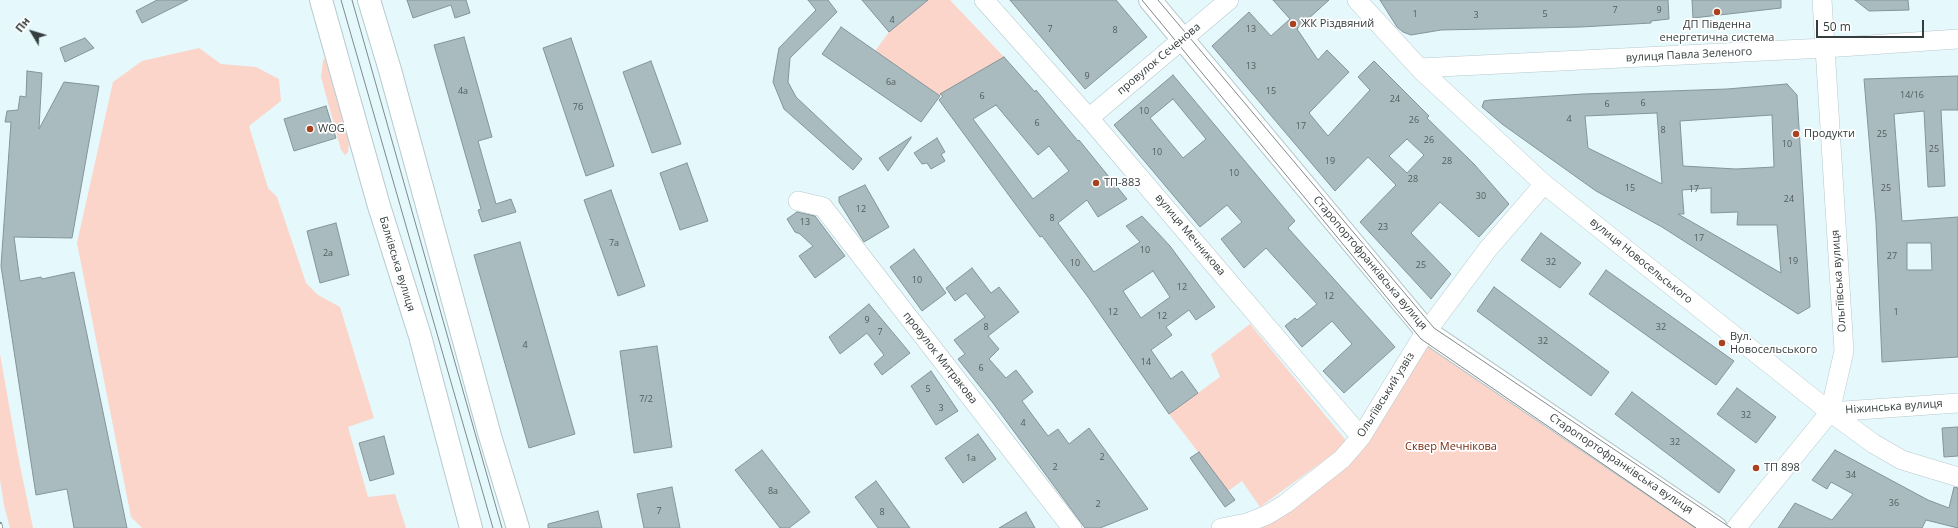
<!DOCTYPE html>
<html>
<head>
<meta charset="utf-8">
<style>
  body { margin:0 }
  #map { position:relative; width:1958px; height:528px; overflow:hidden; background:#e5f8fc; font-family:"Open Sans",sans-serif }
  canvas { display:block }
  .north { position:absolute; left:12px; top:12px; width:40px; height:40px; -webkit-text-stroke:3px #fff; paint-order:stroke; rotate:308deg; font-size:11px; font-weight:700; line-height:16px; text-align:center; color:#353d3e }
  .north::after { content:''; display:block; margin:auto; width:14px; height:18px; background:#353d3e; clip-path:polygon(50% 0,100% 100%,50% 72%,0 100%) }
  .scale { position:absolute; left:1816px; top:20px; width:108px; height:18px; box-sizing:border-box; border:2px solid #353d3e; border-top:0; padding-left:5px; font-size:12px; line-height:14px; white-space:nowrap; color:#353d3e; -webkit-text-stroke:3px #fff; paint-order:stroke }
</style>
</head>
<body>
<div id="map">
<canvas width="1958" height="528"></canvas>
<div class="north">Пн</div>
<div class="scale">50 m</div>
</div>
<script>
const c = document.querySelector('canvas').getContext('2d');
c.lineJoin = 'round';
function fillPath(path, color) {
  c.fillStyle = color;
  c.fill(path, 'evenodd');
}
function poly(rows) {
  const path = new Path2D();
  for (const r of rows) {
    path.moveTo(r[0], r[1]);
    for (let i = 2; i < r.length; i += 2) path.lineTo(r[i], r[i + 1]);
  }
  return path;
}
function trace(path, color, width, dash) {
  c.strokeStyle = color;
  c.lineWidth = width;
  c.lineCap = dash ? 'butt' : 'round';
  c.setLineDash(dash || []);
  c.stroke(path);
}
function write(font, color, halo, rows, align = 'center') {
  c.font = font + ' "Open Sans",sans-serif';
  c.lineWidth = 3.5;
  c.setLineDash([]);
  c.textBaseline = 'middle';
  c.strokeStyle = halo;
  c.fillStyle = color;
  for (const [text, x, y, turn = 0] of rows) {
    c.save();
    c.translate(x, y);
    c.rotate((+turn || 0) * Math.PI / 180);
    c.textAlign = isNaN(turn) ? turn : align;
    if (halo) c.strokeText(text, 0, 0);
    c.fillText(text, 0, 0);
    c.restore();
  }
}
fillPath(poly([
  [928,0,950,0,1004,57,940,96,875,51,889,32],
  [199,48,221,64,256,67,279,79,281,101,249,126,268,188,277,197,306,283,318,295,340,307,374,418,348,427,368,497,395,494,406,528,142,528,131,517,77,243,113,82,142,61],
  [325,58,349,143,348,152,345,155,341,150,321,77,323,60],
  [1250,324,1348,443,1260,507,1242,481,1228,491,1169,414,1220,377,1211,354],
  [1421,339,1716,528,1228,528,1342,459],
  [0,354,18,456,33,528,10,528,4,505,0,480]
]), '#fbd5c9');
const building = poly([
  [157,0,188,0,142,23,136,11,157,0],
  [407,0,466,0,470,13,455,18,451,5,413,18,407,0],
  [808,0,828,0,837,12,790,58,788,82,796,97,862,159,853,170,784,109,773,82,779,48,816,10,808,0],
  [862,0,928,0,889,32,862,0],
  [1010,0,1116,0,1147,37,1085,89,1010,0],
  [1273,0,1329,0,1297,29,1318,60,1327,50,1349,72,1309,113,1328,136,1370,90,1358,77,1374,61,1429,116,1427,118,1474,164,1509,204,1479,237,1440,202,1411,233,1451,274,1431,299,1360,222,1396,185,1368,157,1335,191,1212,46,1249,12,1271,36,1290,19,1273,0],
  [1407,139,1424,155,1407,173,1389,156,1407,139],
  [1380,0,1668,0,1669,19,1651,21,1651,23,1581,27,1441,30,1411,35,1403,32,1397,27,1380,0],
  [1692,0,1781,0,1781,8,1693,18,1692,0],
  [1855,0,1908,0,1909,10,1869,11,1855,0],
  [841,27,940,96,921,122,822,54,841,27],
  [464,37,492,137,478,141,496,204,511,199,516,212,482,222,478,210,481,209,434,45,464,37],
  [85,38,94,48,65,62,60,48,85,38],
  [571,38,614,166,586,176,543,48,571,38],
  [1004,57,1035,92,1036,90,1078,141,1079,140,1127,199,1098,217,1087,200,1058,223,1094,272,1140,242,1126,226,1142,216,1170,246,1215,307,1196,320,1189,310,1166,327,1172,335,1151,350,1171,379,1182,371,1198,393,1169,414,1088,297,1042,236,1040,237,1016,205,939,100,943,96,940,94,1004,57],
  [996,105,1038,155,1049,146,1069,171,1033,199,973,119,996,105],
  [1153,271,1170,297,1141,318,1123,291,1153,271],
  [651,61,681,144,652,153,623,72,651,61],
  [27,71,42,73,39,129,64,82,99,86,72,238,14,237,20,281,41,277,42,279,74,272,127,528,74,528,67,489,36,495,1,266,11,122,5,122,7,111,18,110,20,96,26,97,27,71],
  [1173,75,1295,221,1288,228,1395,347,1344,393,1323,371,1352,344,1332,321,1302,347,1285,326,1295,318,1297,320,1317,304,1266,248,1244,268,1221,239,1242,222,1227,205,1200,227,1114,125,1173,75],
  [1173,99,1206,139,1183,158,1150,118,1173,99],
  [1958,76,1958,110,1941,110,1945,186,1928,187,1924,111,1894,114,1902,221,1958,217,1958,357,1882,362,1876,222,1864,79,1958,76],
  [1907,243,1931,243,1932,270,1907,270,1907,243],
  [1787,84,1797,95,1810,307,1798,314,1662,227,1596,191,1502,124,1482,107,1484,101,1490,100,1583,94,1727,89,1787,84],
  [1657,113,1662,184,1588,148,1585,116,1657,113],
  [1772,115,1774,167,1736,169,1683,166,1680,121,1772,115],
  [1711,188,1711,213,1738,212,1737,225,1777,225,1781,273,1678,214,1684,214,1682,190,1711,188],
  [326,106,336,138,294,151,284,119,326,106],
  [911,137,911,138,888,171,879,158,911,137],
  [937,138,945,152,941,154,945,161,931,169,927,163,922,164,914,153,937,138],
  [687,163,708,221,680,230,660,173,687,163],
  [865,185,889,227,864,242,839,202,839,197,865,185],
  [611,190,645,286,618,296,584,200,611,190],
  [797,212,815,216,845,256,815,278,799,256,813,246,800,234,795,232,787,219,797,212],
  [336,223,349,275,320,283,307,231,336,223],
  [1541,233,1581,263,1560,288,1521,260,1541,233],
  [520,242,575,434,529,448,474,255,520,242],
  [914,249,946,293,922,311,890,267,914,249],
  [972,268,991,293,999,287,1019,312,988,336,999,349,989,359,1006,378,1016,370,1033,392,1022,401,1048,436,1058,429,1069,444,1089,428,1148,509,1100,528,1085,528,993,403,958,359,965,354,954,340,985,317,966,293,955,301,946,288,972,268],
  [1606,270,1734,361,1716,385,1589,294,1606,270],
  [1494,287,1609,372,1591,396,1477,311,1494,287],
  [869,304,910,353,882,375,874,364,884,355,867,333,840,354,829,337,869,304],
  [657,346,672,447,634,453,620,351,657,346],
  [931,371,958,411,936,425,911,386,931,371],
  [1737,388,1776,417,1756,443,1717,414,1737,388],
  [1632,392,1735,470,1719,493,1615,414,1632,392],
  [1958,427,1958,456,1944,457,1942,428,1958,427],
  [978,434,996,459,963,483,945,458,978,434],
  [384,436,394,474,370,481,359,443,384,436],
  [762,450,810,512,789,528,780,528,735,470,762,450],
  [1835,450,1928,500,1949,508,1954,487,1958,488,1958,528,1926,520,1922,528,1778,528,1795,503,1832,520,1853,494,1831,482,1827,489,1812,480,1835,450],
  [1199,452,1235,500,1225,507,1190,458,1199,452],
  [876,481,910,528,878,528,855,497,876,481],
  [672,487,680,528,644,528,637,494,672,487],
  [598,511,602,528,548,528,548,524,598,511],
  [1026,512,1035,528,999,528,1026,512]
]);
fillPath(building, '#aabbc0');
trace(building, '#849599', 1);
const minor = poly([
  [984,0,1089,118,1361,437],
  [1357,0,1422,71,1544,184,1830,412,1874,444,1902,460,1958,477],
  [1419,68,1825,48,1958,39],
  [1089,118,1229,0],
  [798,201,823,207,1072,528],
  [1830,412,1958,403],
  [1221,528,1247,523,1267,515,1285,504,1342,459,1361,437,1421,339,1488,249,1544,184],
  [1736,528,1830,412,1844,351,1822,0]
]);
const major = poly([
  [321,0,379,206,420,336,471,528],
  [369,0,390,70,490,436,518,528],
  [1150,0,1427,332,1716,528]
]);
trace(minor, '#b7c9cd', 20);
trace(major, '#b7c9cd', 24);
trace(minor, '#fff', 19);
trace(major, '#fff', 22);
trace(poly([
  [341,0,493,528],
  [352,0,502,528],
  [1142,0,1421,339,1696,528],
  [1158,0,1434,328,1731,528]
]), '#7e8a8c', 1);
const rail = poly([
  [0,524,1,528]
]);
trace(rail, '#7e8a8c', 4.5);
trace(rail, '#fff', 3, [9]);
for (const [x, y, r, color] of [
  [1717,12,4,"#a8411e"],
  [1293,24,4,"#a8411e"],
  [310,129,4,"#a8411e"],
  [1796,134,4,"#a8411e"],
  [1096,183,4,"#a8411e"],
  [1722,343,4,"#a8411e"],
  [1756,468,4,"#a8411e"]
]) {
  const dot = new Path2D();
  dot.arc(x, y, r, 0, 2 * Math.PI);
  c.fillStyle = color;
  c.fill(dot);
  trace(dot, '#fff', 1.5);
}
write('9px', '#525c5e', null, [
  ["7",1615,10],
  ["9",1659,10],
  ["1",1415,14],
  ["5",1545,14],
  ["3",1476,15],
  ["4",892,20],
  ["7",1050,29],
  ["13",1251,29],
  ["8",1115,30],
  ["13",1251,66],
  ["9",1087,76],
  ["6а",891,82],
  ["4а",463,91],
  ["15",1271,91],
  ["14/16",1912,95],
  ["6",982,96],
  ["24",1395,99],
  ["6",1643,103],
  ["6",1607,104],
  ["7б",578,107],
  ["10",1144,111],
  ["4",1569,119],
  ["26",1414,120],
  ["6",1037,123],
  ["17",1301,126],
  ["8",1663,130],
  ["25",1882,134],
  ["26",1429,140],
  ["10",1787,144],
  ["25",1934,149],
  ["10",1157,152],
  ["19",1330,161],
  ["28",1447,161],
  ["10",1234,173],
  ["28",1413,179],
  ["15",1630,188],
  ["25",1886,188],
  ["17",1694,189],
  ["30",1481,196],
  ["24",1789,199],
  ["12",861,209],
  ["8",1052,218],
  ["13",805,222],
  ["23",1383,227],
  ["17",1699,238],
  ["7а",614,243],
  ["10",1145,250],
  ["2а",328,253],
  ["27",1892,256],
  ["19",1793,261],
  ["32",1551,262],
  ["10",1075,263],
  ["25",1421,265],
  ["10",917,280],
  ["12",1182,287],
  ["12",1329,296],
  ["12",1113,312],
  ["1",1896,312],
  ["12",1162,316],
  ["9",867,320],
  ["8",986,327],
  ["32",1661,327],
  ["7",880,332],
  ["32",1543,341],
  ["4",525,345],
  ["14",1146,362],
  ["6",981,368],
  ["5",928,389],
  ["7/2",646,399],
  ["3",941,408],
  ["32",1746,415],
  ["4",1023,423],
  ["32",1675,442],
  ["2",1102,457],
  ["1а",971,458],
  ["2",1055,467],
  ["34",1851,475],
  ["8а",773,491],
  ["36",1894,503],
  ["2",1098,504],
  ["7",659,511],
  ["8",882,512]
]);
write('11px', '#353d3e', '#fff', [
  ["ЖК Різдвяний",1301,24],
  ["ДП Південна",1717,25,"center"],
  ["енергетична система",1717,38,"center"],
  ["WOG",318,129],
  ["Продукти",1804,134],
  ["ТП-883",1104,183],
  ["Вул.",1730,337],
  ["Новосельського",1730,350],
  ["ТП 898",1764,468]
], 'left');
write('11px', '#353d3e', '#fff', [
  ["вулиця Павла Зеленого",1689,55,-3],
  ["провулок Сєченова",1159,59,-40],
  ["вулиця Мечникова",1190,235,50],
  ["вулиця Новосельського",1641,261,39],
  ["Старопортофранківська вулиця",1370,263,50],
  ["Балківська вулиця",397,264,73],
  ["Ольгіївська вулиця",1839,281,-94],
  ["провулок Митракова",940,358,52],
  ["Ольгіївський узвіз",1386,395,-58],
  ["Ніжинська вулиця",1894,407,-4],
  ["Старопортофранківська вулиця",1621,464,34]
]);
write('11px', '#752a10', '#fff', [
  ["Сквер Мечнікова",1451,447]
]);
</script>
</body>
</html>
